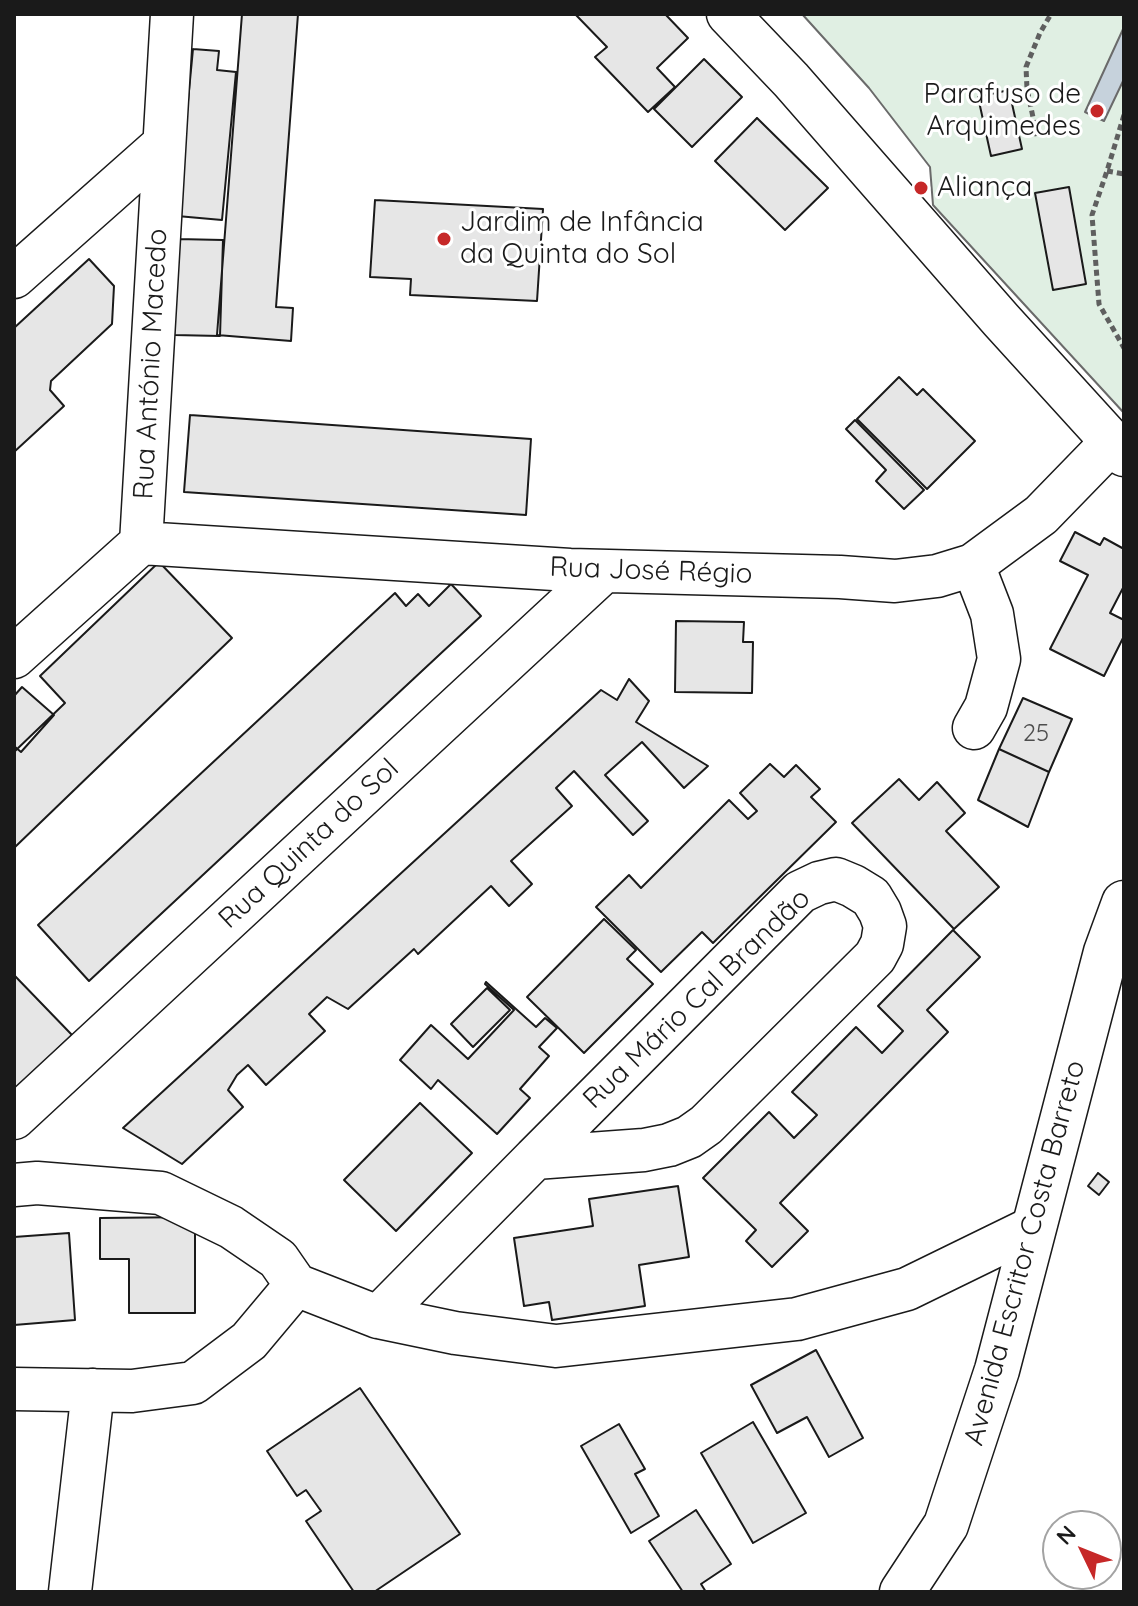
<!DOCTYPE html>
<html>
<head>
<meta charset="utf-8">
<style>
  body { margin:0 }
  #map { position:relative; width:1138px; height:1606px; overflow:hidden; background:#fff; font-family:Quicksand,sans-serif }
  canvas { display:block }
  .frame { position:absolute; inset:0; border:16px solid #1a1a1a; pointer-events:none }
  .north { position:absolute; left:1042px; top:1510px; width:80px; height:80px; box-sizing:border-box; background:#fff; border:2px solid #a3a3a3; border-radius:50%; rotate:313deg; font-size:22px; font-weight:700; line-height:32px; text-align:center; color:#1a1a1a }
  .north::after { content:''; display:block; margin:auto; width:28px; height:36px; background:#c62828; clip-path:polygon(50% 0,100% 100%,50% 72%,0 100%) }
</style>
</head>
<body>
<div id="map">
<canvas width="1138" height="1606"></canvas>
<div class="frame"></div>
<div class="north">N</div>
</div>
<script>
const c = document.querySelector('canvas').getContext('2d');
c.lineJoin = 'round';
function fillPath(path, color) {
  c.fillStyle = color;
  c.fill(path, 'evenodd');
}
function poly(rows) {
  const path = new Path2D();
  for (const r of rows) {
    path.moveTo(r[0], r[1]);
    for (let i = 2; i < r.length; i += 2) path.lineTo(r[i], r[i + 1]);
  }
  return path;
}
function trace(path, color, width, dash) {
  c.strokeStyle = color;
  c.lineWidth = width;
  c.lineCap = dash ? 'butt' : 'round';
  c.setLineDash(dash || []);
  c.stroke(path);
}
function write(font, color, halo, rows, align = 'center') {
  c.font = font + ' Quicksand,sans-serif';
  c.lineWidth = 6;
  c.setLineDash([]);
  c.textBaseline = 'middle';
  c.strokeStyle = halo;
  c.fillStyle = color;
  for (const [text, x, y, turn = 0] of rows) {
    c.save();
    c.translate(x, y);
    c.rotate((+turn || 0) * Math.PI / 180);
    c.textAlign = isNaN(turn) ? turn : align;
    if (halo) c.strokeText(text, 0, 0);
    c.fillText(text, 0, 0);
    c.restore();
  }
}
const green = poly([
  [802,14,1124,14,1124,413,933,205,930,167,869,88,802,14]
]);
fillPath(green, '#e0efe3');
trace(green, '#6a6a6a', 2);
const water = poly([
  [1124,27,1124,79,1104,121,1085,112,1124,27]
]);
fillPath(water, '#c6d2dc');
trace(water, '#6a6a6a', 2);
const building = poly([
  [242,14,298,14,276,307,293,308,291,341,217,335,242,14],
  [575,14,665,14,688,38,657,68,675,87,648,112,595,57,607,47,575,14],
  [193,49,219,51,217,70,236,72,222,220,177,216,193,49],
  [704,59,742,97,692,147,654,109,704,59],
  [1009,90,1022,149,991,156,978,97,1009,90],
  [757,118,828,188,785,230,715,161,757,118],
  [1069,187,1086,284,1053,290,1035,193,1069,187],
  [375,200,543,209,537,301,410,295,411,279,370,277,375,200],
  [177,239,223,240,220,336,174,335,177,239],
  [89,259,114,286,112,324,51,381,50,390,64,406,14,452,14,328,89,259],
  [899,377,917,395,923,389,975,441,927,489,857,419,899,377],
  [190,415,531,439,526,515,184,492,190,415],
  [855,420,924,490,904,509,876,481,886,470,846,429,855,420],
  [1075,532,1100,545,1104,538,1124,549,1124,586,1110,613,1124,620,1124,636,1104,676,1050,649,1088,575,1060,561,1075,532],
  [159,562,232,638,14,848,14,752,65,703,40,676,159,562],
  [451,584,481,616,89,981,38,925,395,593,406,606,418,594,429,606,451,584],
  [676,621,744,622,743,642,753,642,752,693,675,692,676,621],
  [629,679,649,701,636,722,708,766,684,788,642,742,605,775,648,821,633,835,574,771,556,788,572,806,511,861,532,884,509,906,491,886,418,954,414,949,348,1009,327,997,309,1014,325,1031,266,1085,248,1065,237,1075,228,1090,243,1107,182,1164,123,1128,601,690,617,700,629,679],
  [22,687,54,715,21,752,14,746,14,696,22,687],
  [1023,698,1072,719,1049,772,999,749,1023,698],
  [999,749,1049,772,1028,827,978,800,999,749],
  [770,764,784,777,796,765,820,789,811,797,836,822,713,943,702,932,661,972,596,907,629,875,641,888,729,800,748,819,757,811,740,793,770,764],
  [899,779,919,800,937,782,965,813,946,831,999,887,954,929,852,823,899,779],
  [604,919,636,950,627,959,653,984,584,1053,527,997,604,919],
  [953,930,980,957,927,1010,948,1032,780,1203,808,1231,772,1267,746,1241,756,1230,703,1178,769,1112,794,1138,817,1115,792,1092,856,1027,882,1053,903,1031,878,1006,953,930],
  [14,975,72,1035,17,1088,14,1085,14,975],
  [486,982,536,1027,545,1018,557,1028,539,1047,549,1056,520,1089,530,1098,497,1134,438,1080,431,1089,400,1060,431,1025,468,1059,514,1010,485,984,486,982],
  [487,988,510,1010,473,1047,451,1024,487,988],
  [420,1103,472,1153,396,1231,344,1180,420,1103],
  [1098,1173,1109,1182,1099,1195,1088,1186,1098,1173],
  [678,1186,689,1257,639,1265,645,1306,552,1320,549,1302,524,1306,514,1238,593,1226,589,1199,678,1186],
  [195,1217,195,1313,129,1313,129,1259,100,1259,100,1218,195,1217],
  [69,1233,75,1320,14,1325,14,1237,69,1233],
  [816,1350,863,1438,829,1457,807,1417,777,1433,751,1385,816,1350],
  [360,1388,460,1534,374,1592,354,1592,306,1521,321,1511,306,1490,297,1496,267,1451,360,1388],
  [753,1422,806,1513,753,1543,701,1453,753,1422],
  [619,1424,645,1469,635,1474,659,1516,631,1533,581,1446,619,1424],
  [696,1510,731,1564,701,1584,706,1592,683,1592,649,1541,696,1510]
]);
fillPath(building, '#e6e6e6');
trace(building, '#1a1a1a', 2);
const minor = poly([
  [728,14,791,80,1001,320,1124,455],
  [14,277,164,144],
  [141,543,570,570,840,577,895,581,937,576,973,565,1041,515,1112,442],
  [973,565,992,614,999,659,986,707,974,728],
  [14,657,141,543,172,14],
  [14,1118,604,571],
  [14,1185,37,1183,161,1193,231,1227,278,1259,296,1285],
  [378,1317,535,1158,644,1150,669,1145,689,1137,706,1125,875,957,882,944,885,926,880,912,871,897,853,886,836,879,819,883,800,892,535,1158],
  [14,1389,132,1391,193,1383,249,1341,296,1285,378,1317,455,1333,556,1346,797,1319,907,1289,1034,1227],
  [70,1592,93,1390]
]);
const major = poly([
  [902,1592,946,1525,997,1370,1106,952,1124,903]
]);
trace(minor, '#1a1a1a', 45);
trace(major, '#1a1a1a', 47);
trace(poly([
  [1124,115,1107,171,1092,215,1099,304,1124,348],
  [1037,136,1027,89,1026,67,1040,33,1051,14],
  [1107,171,1124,174]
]), '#5f5f5f', 5, [6, 4]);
trace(minor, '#fff', 42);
trace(major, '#fff', 44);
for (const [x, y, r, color] of [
  [1097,111,8,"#c62828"],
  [921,188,8,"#c62828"],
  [444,239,8,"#c62828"]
]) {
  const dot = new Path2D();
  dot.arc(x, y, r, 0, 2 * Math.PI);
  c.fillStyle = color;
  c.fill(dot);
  trace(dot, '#fff', 3);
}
write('24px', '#4d4d4d', null, [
  ["25",1036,734]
]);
write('28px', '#1a1a1a', '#fff', [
  ["Parafuso de",1081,95,"right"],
  ["Arquimedes",1081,127,"right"],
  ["Aliança",937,188],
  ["Jardim de Infância",460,223],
  ["da Quinta do Sol",460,255]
], 'left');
write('28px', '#1a1a1a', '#fff', [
  ["Rua António Macedo",151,364,-87],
  ["Rua José Régio",651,571,2],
  ["Rua Quinta do Sol",309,844,-43],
  ["Rua Mário Cal Brandão",697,999,-44],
  ["Avenida Escritor Costa Barreto",1025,1253,-75]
]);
</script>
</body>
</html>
